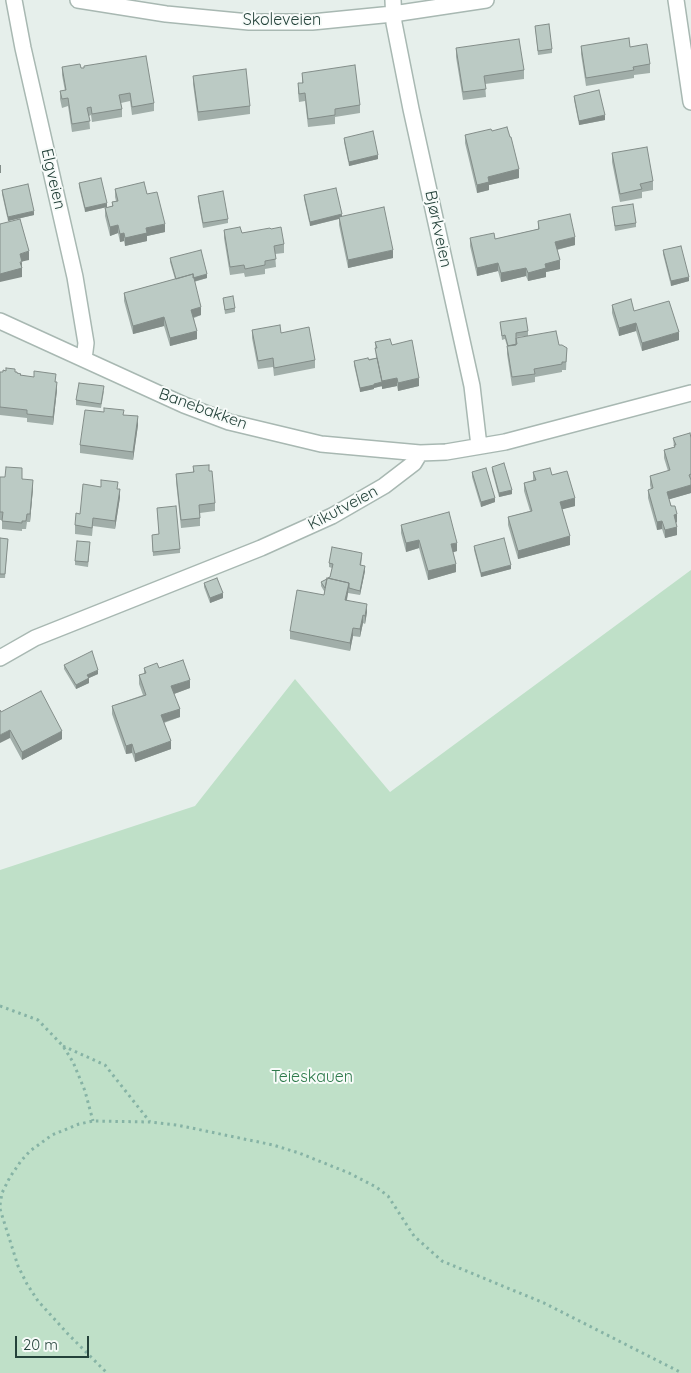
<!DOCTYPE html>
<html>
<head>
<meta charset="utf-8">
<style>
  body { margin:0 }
  #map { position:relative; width:691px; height:1373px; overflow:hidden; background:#e6efeb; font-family:Quicksand,sans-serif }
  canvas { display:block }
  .scale { position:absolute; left:15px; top:1336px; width:74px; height:22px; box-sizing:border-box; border:2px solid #24423a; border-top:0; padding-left:6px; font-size:15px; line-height:18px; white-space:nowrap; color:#24423a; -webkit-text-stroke:4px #f7fbf9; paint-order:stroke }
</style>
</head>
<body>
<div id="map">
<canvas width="691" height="1373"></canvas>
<div class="scale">20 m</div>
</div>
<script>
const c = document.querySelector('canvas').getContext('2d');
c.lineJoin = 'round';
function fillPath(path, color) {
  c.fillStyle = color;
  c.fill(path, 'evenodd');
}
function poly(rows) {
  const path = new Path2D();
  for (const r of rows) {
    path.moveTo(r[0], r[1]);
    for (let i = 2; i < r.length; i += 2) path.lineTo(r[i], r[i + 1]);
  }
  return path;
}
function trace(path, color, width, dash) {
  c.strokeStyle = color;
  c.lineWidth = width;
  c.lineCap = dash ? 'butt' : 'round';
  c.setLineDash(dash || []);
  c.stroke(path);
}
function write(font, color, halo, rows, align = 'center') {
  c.font = font + ' Quicksand,sans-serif';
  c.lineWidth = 4;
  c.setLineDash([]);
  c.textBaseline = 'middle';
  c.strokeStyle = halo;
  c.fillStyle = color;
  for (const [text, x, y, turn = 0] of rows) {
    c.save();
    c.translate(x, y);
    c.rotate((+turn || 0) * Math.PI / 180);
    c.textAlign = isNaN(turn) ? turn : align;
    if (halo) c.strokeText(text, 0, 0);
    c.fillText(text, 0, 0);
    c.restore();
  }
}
fillPath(poly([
  [691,570,691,1373,0,1373,0,870,195,806,295,679,390,792]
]), '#bfe0c8');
const street = poly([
  [14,0,23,48,75,277,86,343,84,359],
  [78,0,166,14,249,22,312,22,393,14,486,0],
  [393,0,394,23,411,109,472,386,479,446],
  [676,0,691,102],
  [0,321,184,405,229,422,321,444,420,453],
  [0,658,35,638,261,548,332,516,384,486,414,463,420,453,446,452,505,442,691,393]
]);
trace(street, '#a8b8b2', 18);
trace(poly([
  [0,1006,38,1020,63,1046,73,1062,85,1091,93,1121],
  [63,1046,105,1065,150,1122],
  [0,1205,2,1193,10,1177,21,1161,30,1151,52,1135,79,1124,93,1121,150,1122,177,1125,273,1145,299,1153,349,1173,376,1187,388,1196,414,1236,442,1261,544,1303,682,1373],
  [0,1209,18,1266,27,1284,38,1301,68,1334,107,1373]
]), '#86b3a5', 3, [2.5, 4]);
trace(street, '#fff', 15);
fillPath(poly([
  [535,26,552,49,552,53,538,55],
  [581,46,630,47,650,64,650,73,634,75,634,78,586,86,581,54],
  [456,48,524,70,524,79,485,84,486,97,463,100,456,57],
  [62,67,81,68,154,103,154,111,132,115,130,101,121,103,122,109,122,117,92,122,91,115,89,116,90,129,72,132,68,106,62,108,60,99,60,91,65,91,62,75],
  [302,73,360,105,360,113,335,117,335,124,308,127,305,101,299,102,298,92,298,83,302,83],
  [193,76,250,106,250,114,198,121,193,84],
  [574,96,605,120,579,125,574,100],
  [492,131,519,178,489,185,489,190,477,193,465,143,465,135],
  [344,138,378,159,349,166,344,142],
  [612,153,653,181,653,190,642,192,642,198,620,202,612,162],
  [79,183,107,207,85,212,79,187],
  [115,189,147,194,165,232,147,236,147,241,125,246,124,241,120,242,118,233,110,236,105,216,105,208,112,206,112,202,116,201,115,197],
  [2,190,34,215,8,221,2,194],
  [304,195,342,216,393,258,348,268,339,225,339,219,310,226,304,199],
  [198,196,228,219,228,223,203,228,198,200],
  [612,207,636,223,636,227,615,231],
  [538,221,575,245,557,250,560,269,546,272,546,277,528,281,526,276,501,282,498,271,477,276,470,246,470,238,495,239,538,229],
  [271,229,284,244,284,253,275,254,276,267,265,269,265,274,245,277,244,273,230,275,224,238,224,230,242,233],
  [663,250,689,281,671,286,663,254],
  [170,258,207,278,194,282,201,315,194,318,197,339,170,346,164,326,133,334,124,301,124,293,175,279,170,262],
  [223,298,235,308,235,312,225,314],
  [612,305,634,311,679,340,642,351,636,331,619,336,612,313],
  [500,322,528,331,528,336,516,337,516,338,559,345,567,348,566,370,562,370,562,372,535,377,535,382,512,386,507,354,507,346,505,339,502,340],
  [252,330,281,333,315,360,315,368,274,376,273,367,258,369,252,338],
  [375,342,392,345,419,386,398,391,397,386,382,389,382,386,374,388,374,389,360,392,354,365,354,361,376,358],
  [0,372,15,372,21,375,56,382,57,390,53,425,27,422,27,418,0,415],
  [104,391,101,408,76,405,76,400],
  [124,415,138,425,133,460,80,453,80,445],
  [673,438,691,438,691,493,669,499,677,522,676,523,677,535,665,538,662,529,657,530,648,498,648,490,651,489,650,485,650,476,668,471,664,458,664,450,674,447],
  [193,466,209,471,215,503,215,511,200,513,200,526,181,528,176,482,176,474,193,472],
  [492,467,512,494,499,497,492,471],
  [472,472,495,502,481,507,472,477],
  [533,472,552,475,575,506,562,509,570,545,518,559,508,525,508,517,530,511,524,491,524,483,533,480],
  [0,477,22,479,33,488,30,522,27,522,26,529,22,529,22,531,2,529,2,520,0,520],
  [118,489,120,497,115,529,93,526,92,536,75,534,75,525,80,514],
  [157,508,180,549,180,553,153,556,152,535,159,534],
  [401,525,457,551,453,552,456,572,428,580,419,548,406,552,401,533],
  [0,538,8,539,5,578,0,578],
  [90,546,88,567,75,565,75,561],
  [474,546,511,569,481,577,474,550],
  [362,557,361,566,365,571,360,595,348,593,347,600,367,612,365,624,363,623,360,637,353,636,350,651,290,639,290,631,324,595,324,591,321,586,321,582,330,577,332,568,329,567,329,563],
  [204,583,223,598,210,603,204,587],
  [64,665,98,674,89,678,89,683,76,689,64,669],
  [144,668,159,668,190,688,174,694,180,717,164,723,171,749,135,762,132,753,126,754,112,714,112,706,143,695,139,684,139,675,144,674],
  [1,712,62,739,22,760,10,738]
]), '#a1aea9');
fillPath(poly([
  [605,115,605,120,579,125,579,121],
  [378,155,378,159,349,166,349,162],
  [0,165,1,165,1,173,0,173],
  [519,169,519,178,489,185,489,190,477,193,477,185,488,177],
  [107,203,107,207,85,212,85,208],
  [34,211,34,215,8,221,8,217],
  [342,214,342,218,310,226,310,222],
  [165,224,165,232,147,236,147,241,125,246,125,238,146,228],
  [118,225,118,233,110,236,110,227],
  [124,233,124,241,120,242,120,234],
  [575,237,575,245,555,250,555,242],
  [393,250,393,258,348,268,348,260],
  [29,251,29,260,20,262,20,254],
  [560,260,560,269,546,272,546,277,528,281,528,273,545,264],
  [22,262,22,277,0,282,0,274],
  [498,263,498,271,477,276,477,268],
  [526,268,526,276,501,282,501,273],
  [207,274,207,278,177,286,177,282],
  [689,277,689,281,671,286,671,281],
  [201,307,201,315,191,318,191,310],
  [164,317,164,326,133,334,133,326],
  [636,323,636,331,619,336,619,328],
  [197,331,197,339,170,346,170,338],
  [679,332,679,340,642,351,642,343],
  [397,378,397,386,382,389,382,381],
  [419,378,419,386,398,391,398,383],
  [57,382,57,390,53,425,53,417],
  [382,382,382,386,374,388,374,389,360,392,360,388],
  [138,416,138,425,133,460,133,452],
  [33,480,33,488,30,522,30,514],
  [691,485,691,493,667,500,667,492],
  [120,489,120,497,115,529,115,521],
  [512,490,512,494,499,497,499,493],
  [495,498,495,502,481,507,481,502],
  [575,498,575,506,560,510,560,502],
  [677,514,677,522,674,523,674,515],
  [662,521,662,529,657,530,657,522],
  [677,527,677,535,665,538,665,530],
  [570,536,570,545,518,559,518,551],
  [419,540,419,548,406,552,406,543],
  [457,543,457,551,451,553,451,544],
  [456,564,456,572,428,580,428,571],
  [511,565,511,569,481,577,481,573],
  [365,566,365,571,360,595,360,591],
  [349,583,348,593,345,608,345,600],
  [223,593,223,598,210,603,210,598],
  [367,604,367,612,365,624,365,616],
  [363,615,363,623,360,637,360,629],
  [353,628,353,636,350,651,350,643],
  [98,670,98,674,89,678,89,683,76,689,76,685,87,675],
  [190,680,190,688,171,695,171,686],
  [180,709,180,717,161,723,161,715],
  [10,730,10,738,0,743,0,735],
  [62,731,62,739,22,760,22,752],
  [171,741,171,749,135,762,135,754],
  [132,744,132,753,126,754,126,746]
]), '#838d89');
const building = poly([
  [549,24,552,49,538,51,535,26,549,24],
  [629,38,630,47,647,44,650,64,633,67,634,70,586,78,581,46,629,38],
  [519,39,524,70,484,76,486,89,463,92,456,48,519,39],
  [146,56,154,103,132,107,130,93,119,95,122,109,92,114,91,107,87,108,90,121,72,124,68,98,62,99,60,91,66,90,62,67,80,64,81,68,84,68,84,66,146,56],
  [355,65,360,105,335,109,335,115,308,119,305,93,299,94,298,83,303,83,302,73,355,65],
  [246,69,250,106,198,112,193,76,246,69],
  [599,90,605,115,579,121,574,96,599,90],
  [507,127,510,137,511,137,519,169,488,177,489,182,477,185,465,135,491,129,492,131,507,127],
  [373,131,378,155,349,162,344,138,373,131],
  [647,147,653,181,640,184,642,189,620,194,612,153,647,147],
  [101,178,107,203,85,208,79,183,101,178],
  [144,182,147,194,157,192,165,224,146,228,147,233,125,238,124,233,120,234,118,225,110,227,105,208,113,206,112,202,118,201,115,189,144,182],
  [28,184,34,211,8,217,2,190,28,184],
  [336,188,342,214,310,222,304,195,336,188],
  [223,191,228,219,203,223,198,196,223,191],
  [633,204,636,223,615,226,612,207,633,204],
  [384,207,393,250,348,260,339,217,384,207],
  [570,214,575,237,555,242,560,260,545,264,546,268,528,273,526,268,501,273,498,263,477,268,470,238,494,233,495,239,539,229,538,221,570,214],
  [20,219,29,251,20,254,22,262,20,262,22,268,0,274,0,224,20,219],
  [240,227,242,233,270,228,271,229,281,227,284,244,274,246,276,259,265,261,265,265,245,269,244,265,230,267,224,230,240,227],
  [681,246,689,277,671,281,663,250,681,246],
  [201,250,207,274,193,278,193,274,176,279,170,258,201,250],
  [193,274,201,307,191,310,197,331,170,338,164,317,133,326,124,293,193,274],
  [233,296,235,308,225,310,223,298,233,296],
  [631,299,634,311,669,301,679,332,642,343,636,323,619,328,612,305,631,299],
  [526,318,528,331,516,333,516,345,508,346,505,335,502,336,500,322,526,318],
  [280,325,281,333,309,327,315,360,274,368,273,358,258,361,252,330,280,325],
  [556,331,559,345,562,345,567,348,566,362,562,362,562,364,534,369,535,374,512,377,507,346,517,344,516,338,556,331],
  [390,339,392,345,412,340,419,378,398,383,397,378,382,381,375,348,377,348,375,342,390,339],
  [368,358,369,360,377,358,382,382,374,384,374,385,360,388,354,361,368,358],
  [6,368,15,369,15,372,17,372,17,373,21,374,20,375,34,377,34,371,56,374,55,382,57,382,53,417,27,414,27,410,0,407,0,372,3,372,3,370,6,371,6,368],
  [79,383,104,386,101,404,76,400,79,383],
  [104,408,124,410,123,415,138,416,133,452,80,445,85,410,104,412,104,408],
  [690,433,691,438,691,474,689,475,691,480,691,485,667,492,671,506,675,506,677,514,674,515,677,527,665,530,662,521,657,522,648,490,653,488,650,476,670,470,664,450,675,447,674,445,676,445,673,438,690,433],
  [504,463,512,490,499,493,492,467,504,463],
  [209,465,209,471,212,471,215,503,199,505,200,518,181,520,176,474,194,472,193,466,209,465],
  [6,467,22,468,22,479,33,480,30,514,27,514,26,521,22,521,22,523,2,521,3,512,0,512,0,477,5,477,6,467],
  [486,468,495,498,481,502,472,472,486,468],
  [550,468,552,475,567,471,575,498,560,502,570,536,518,551,508,517,532,511,524,483,536,480,533,472,550,468],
  [101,480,118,482,117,489,120,489,115,521,93,518,92,528,75,525,76,513,80,514,83,484,101,487,101,480],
  [176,506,180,549,153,552,152,535,159,534,157,508,176,506],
  [449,512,457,543,451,544,456,564,428,571,419,540,406,543,401,525,449,512],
  [0,538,8,539,5,574,0,574,0,538],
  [504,538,511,565,481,573,474,546,504,538],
  [77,541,90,542,88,562,75,561,77,541],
  [332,547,362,553,360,565,365,566,360,591,349,588,349,583,328,578,330,577,333,564,329,563,332,547],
  [217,578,223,593,210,598,204,583,217,578],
  [327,578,349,583,345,600,367,604,365,616,363,615,360,629,353,628,350,643,290,631,297,590,324,595,327,578],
  [327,579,325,588,321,582,327,579],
  [92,651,98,670,87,675,89,678,76,685,64,665,92,651],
  [183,660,190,680,171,686,180,709,161,715,171,741,135,754,132,744,126,746,112,706,146,695,139,675,146,673,144,668,157,663,159,668,183,660],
  [41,691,62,731,22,752,10,730,0,735,0,710,1,712,41,691]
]);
fillPath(building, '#bbcac4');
trace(building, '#838d89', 1);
write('16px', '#24423a', '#f7fbf9', [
  ["Skoleveien",282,20],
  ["Elgveien",53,179,77],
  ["Bjørkveien",438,229,78],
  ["Banebakken",203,409,20],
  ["Kikutveien",343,508,-28]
]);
write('16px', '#2d7a4b', '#f7fbf9', [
  ["Teieskauen",312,1077]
]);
</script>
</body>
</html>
